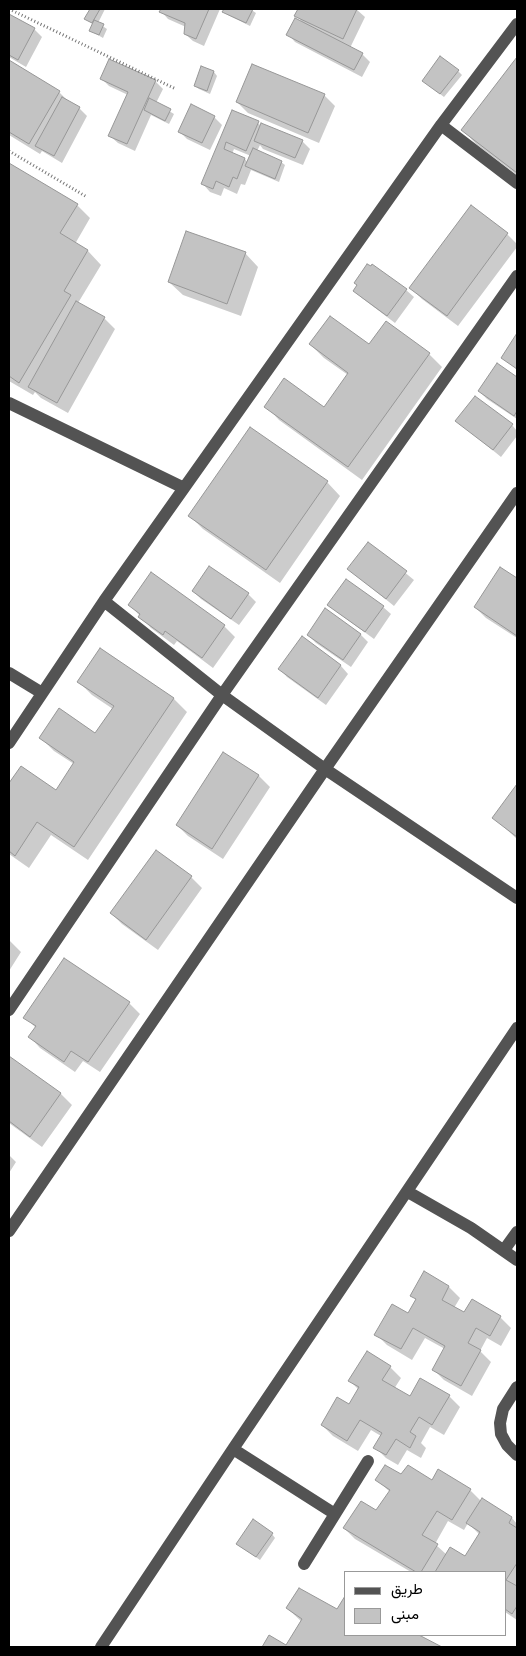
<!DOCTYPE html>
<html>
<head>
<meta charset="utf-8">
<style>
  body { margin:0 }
  #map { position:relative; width:526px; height:1656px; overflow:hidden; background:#fff; font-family:Figtree,Vazirmatn,sans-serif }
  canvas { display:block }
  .frame { position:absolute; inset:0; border:10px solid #000; pointer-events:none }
  .legend { position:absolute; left:344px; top:1571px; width:162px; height:65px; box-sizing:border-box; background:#fff; border:1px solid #999; margin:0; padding:6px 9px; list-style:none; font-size:15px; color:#000 }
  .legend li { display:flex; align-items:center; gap:10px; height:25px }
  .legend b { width:25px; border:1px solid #999 }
</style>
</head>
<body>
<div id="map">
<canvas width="526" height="1656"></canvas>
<div class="frame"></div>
<ul class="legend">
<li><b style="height:6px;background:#535353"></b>طريق</li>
<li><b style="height:14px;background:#c3c3c3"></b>مبنى</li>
</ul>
</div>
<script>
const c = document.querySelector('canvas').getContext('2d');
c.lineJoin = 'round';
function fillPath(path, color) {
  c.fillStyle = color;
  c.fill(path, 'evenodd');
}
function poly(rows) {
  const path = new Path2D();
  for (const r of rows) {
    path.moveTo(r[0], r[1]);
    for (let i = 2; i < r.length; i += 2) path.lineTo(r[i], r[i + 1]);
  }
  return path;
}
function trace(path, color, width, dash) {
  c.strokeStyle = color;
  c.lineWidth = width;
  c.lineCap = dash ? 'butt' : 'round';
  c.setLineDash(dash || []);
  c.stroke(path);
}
fillPath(poly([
  [91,9,105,9,98,23,107,29,103,38,91,31,93,24,86,19],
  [162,9,220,9,204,46,193,41,185,34,186,27,168,19,161,11],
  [225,9,250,9,256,13,250,26,228,15,224,11],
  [299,9,356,9,365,17,350,48,362,54,370,62,362,77,295,42,288,34,303,23,296,15],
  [9,16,34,29,42,37,26,67,9,57],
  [517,59,517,175,476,144,463,130],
  [9,62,59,92,70,103,79,108,87,116,62,163,42,151,40,154,9,135],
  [458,71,462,75,444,97,428,85],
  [214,72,217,76,210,94,199,89,195,86],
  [101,78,155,81,163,89,156,103,174,114,169,124,151,115,135,151,118,143,110,136,128,95,109,86],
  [324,95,335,106,319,143,248,113,237,102],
  [232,112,258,123,261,126,302,141,310,149,303,165,263,149,260,145,257,151,281,162,285,165,279,182,251,170,245,185,241,184,237,194,224,188,221,196,210,192,203,184],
  [234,149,251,156,248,163,245,159,232,154],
  [214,117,222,125,210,150,187,139,179,131],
  [9,164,77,205,90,218,75,244,88,251,101,265,78,303,104,318,115,329,68,413,41,398,35,392,33,395,9,381],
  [471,207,507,234,517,244,517,247,458,326,422,299,411,288],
  [245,253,258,267,241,316,183,295,169,282],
  [406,290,414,297,395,323,362,298,354,291],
  [517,335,517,370,503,358],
  [310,344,369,346,429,354,442,367,362,480,279,420,266,406,324,408,348,375,324,358],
  [497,364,517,378,517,419,487,399,479,391],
  [457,421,512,425,517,431,517,436,501,457],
  [327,482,340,496,280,583,203,529,190,516],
  [369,543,414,580,394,606,357,576],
  [501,568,517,579,517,638,486,618,475,607],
  [193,591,248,594,256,602,239,625,201,599],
  [129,604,224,626,235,637,213,668,177,641,174,645,151,628],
  [329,605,383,607,391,614,374,639,337,612],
  [325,610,361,635,368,642,351,667,316,643,308,635],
  [302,638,341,666,348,674,326,705,287,677,280,669],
  [101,650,174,699,187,712,88,860,51,835,29,868,9,854,9,786,21,768,56,791,74,764,54,751,41,738,96,735,113,709,92,695,79,682],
  [224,753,259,776,270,787,223,859,188,836,177,825],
  [517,785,517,839,494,818],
  [191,877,202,888,158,950,122,924,111,913],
  [9,940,21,952,9,971],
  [129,1003,140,1014,100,1072,83,1061,75,1072,40,1048,30,1037,36,1028,25,1017],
  [9,1057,61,1094,72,1105,42,1147,9,1123],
  [9,1155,16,1162,9,1173],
  [425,1273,449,1287,460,1298,454,1308,464,1314,500,1317,511,1328,501,1346,487,1338,480,1351,491,1362,472,1396,444,1380,433,1369,445,1349,425,1338,412,1360,387,1345,376,1334,409,1315,417,1301,412,1295],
  [390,1367,401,1378,394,1389,410,1398,449,1396,460,1407,444,1435,430,1427,421,1443,426,1448,421,1458,407,1450,398,1465,386,1458,375,1447,381,1436,371,1430,358,1451,333,1436,322,1425,350,1405,359,1390,350,1381],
  [402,1476,470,1490,481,1501,482,1499,512,1518,517,1524,517,1620,505,1612,505,1572,411,1572,355,1539,344,1528,376,1512,390,1492,377,1480],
  [448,1521,464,1530,468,1523,480,1535,465,1558,447,1555,435,1544],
  [272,1534,275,1538,260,1560,241,1547],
  [287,1608,345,1635,416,1635,439,1647,263,1647,270,1637,286,1647,302,1622]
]), '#0003');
const building = poly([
  [90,9,100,9,92,23,84,19,90,9],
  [161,9,209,9,196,39,184,34,185,23,159,12,161,9],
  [224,9,253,9,246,23,222,12,224,9],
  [298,9,357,9,343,39,294,16,298,9],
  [9,14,35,28,18,60,9,55,9,14],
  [295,18,363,53,354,70,286,35,295,18],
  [94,20,104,24,99,35,89,31,94,20],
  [440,56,459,70,440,94,422,81,440,56],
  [517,57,517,173,461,130,517,57],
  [109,59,156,80,127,144,108,136,128,92,100,79,109,59],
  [9,60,60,91,29,144,9,132,9,60],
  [252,64,325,94,308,133,236,102,252,64],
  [201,66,214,71,207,91,194,86,201,66],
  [62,97,80,107,54,156,35,146,62,97],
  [149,98,171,109,165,121,144,110,149,98],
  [191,104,215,116,202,143,178,132,191,104],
  [232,110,259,121,246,151,226,142,224,149,245,158,237,179,233,177,229,187,216,181,213,189,201,184,232,110],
  [261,123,303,140,295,158,254,141,261,123],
  [253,148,282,161,275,179,245,166,253,148],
  [9,163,78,204,60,233,88,250,64,291,71,295,19,383,9,376,9,163],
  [471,205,508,233,447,316,409,288,471,205],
  [186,231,246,252,227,304,168,282,186,231],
  [367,264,371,266,372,264,407,289,387,316,353,291,357,285,354,283,367,264],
  [76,301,105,317,57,403,28,387,76,301],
  [330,316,369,344,386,321,430,353,348,467,264,407,284,378,324,407,348,373,309,344,330,316],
  [517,333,517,369,501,358,517,333],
  [497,363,517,377,517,411,514,416,478,391,497,363],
  [475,396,513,424,493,450,455,421,475,396],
  [250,427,328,481,266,570,188,516,250,427],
  [368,542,407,571,386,599,347,569,368,542],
  [209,566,249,593,231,619,192,591,209,566],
  [500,567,517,578,517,636,474,607,500,567],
  [151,572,225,625,202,658,165,631,163,635,138,617,140,614,128,605,151,572],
  [346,579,384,606,365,632,327,605,346,579],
  [325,608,361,634,343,660,307,635,325,608],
  [302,636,341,665,318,698,278,669,302,636],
  [100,648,174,698,74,847,37,822,15,856,9,851,9,783,21,766,56,790,74,762,39,738,59,708,95,733,114,706,77,682,100,648],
  [223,752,259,775,212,849,176,825,223,752],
  [517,784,517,837,492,818,517,784],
  [156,850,192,876,146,940,110,913,156,850],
  [64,958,130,1002,88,1062,71,1051,64,1062,28,1037,36,1026,23,1018,64,958],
  [9,1056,61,1093,30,1137,9,1121,9,1056],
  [424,1271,449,1286,442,1300,464,1312,472,1299,501,1316,490,1336,476,1328,468,1343,481,1350,461,1386,432,1370,445,1346,413,1328,401,1349,374,1335,392,1304,408,1313,416,1299,410,1296,424,1271],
  [367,1351,391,1366,382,1380,410,1396,420,1378,450,1395,432,1425,419,1417,410,1432,416,1436,410,1448,396,1439,386,1455,373,1448,382,1433,360,1420,347,1441,321,1425,337,1397,349,1404,359,1387,348,1381,367,1351],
  [385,1465,401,1474,408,1465,432,1480,438,1469,471,1489,452,1520,437,1511,422,1535,438,1544,421,1572,416,1572,343,1528,361,1501,376,1510,390,1490,375,1480,385,1465],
  [482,1498,512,1517,509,1523,517,1528,517,1563,506,1580,517,1586,517,1606,512,1614,505,1609,505,1572,435,1572,450,1547,465,1556,480,1532,466,1523,482,1498],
  [253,1519,273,1533,256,1557,236,1544,253,1519],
  [299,1588,337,1609,345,1596,345,1635,419,1635,442,1647,262,1647,269,1635,286,1645,302,1619,286,1608,299,1588]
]);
fillPath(building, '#c3c3c3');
trace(building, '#979797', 1);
trace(poly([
  [9,9,176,89],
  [9,151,87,197]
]), '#757575', 3, [1, 2.5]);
trace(poly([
  [441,125,517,183],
  [9,403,184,488],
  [104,601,222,695,325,769,517,898],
  [9,673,42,693],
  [9,743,104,601,441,125,517,24],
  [9,1010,222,695,517,276],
  [408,1192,471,1228,517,1260],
  [9,1231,325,769,517,493],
  [504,1250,517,1232],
  [517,1387,503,1409,500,1423,501,1434,507,1445,517,1455],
  [233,1449,335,1514],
  [304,1564,368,1461],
  [101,1647,233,1449,517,1028]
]), '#535353', 12);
</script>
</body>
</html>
